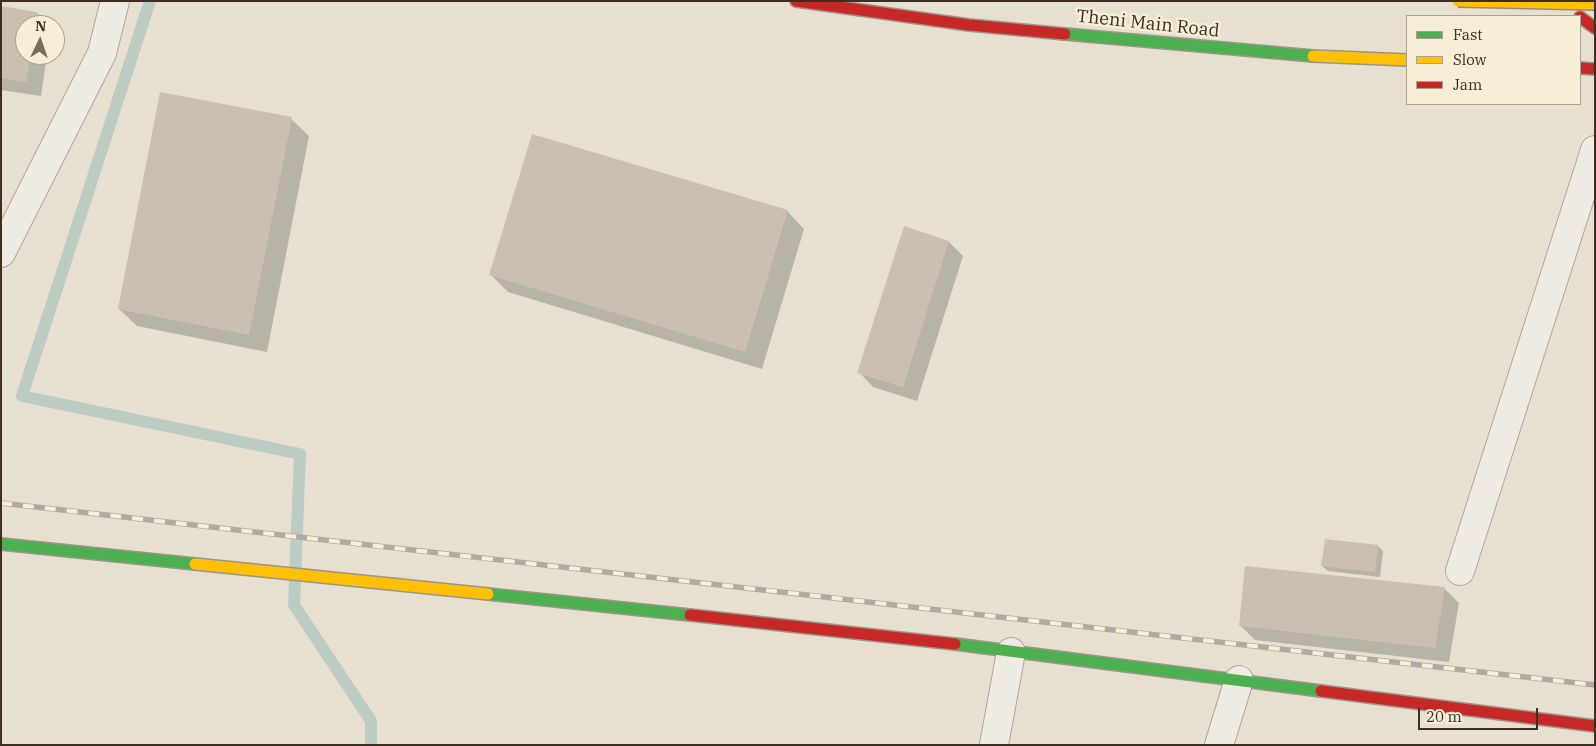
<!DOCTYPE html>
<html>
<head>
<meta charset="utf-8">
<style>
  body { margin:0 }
  #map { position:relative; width:1596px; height:746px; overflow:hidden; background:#e7e0d1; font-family:"IBM Plex Serif",serif }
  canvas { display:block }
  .frame { position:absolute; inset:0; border:2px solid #3d2e20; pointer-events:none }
  .legend { position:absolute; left:1406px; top:15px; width:175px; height:90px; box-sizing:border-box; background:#f7eed8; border:1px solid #ada18e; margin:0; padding:6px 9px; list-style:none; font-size:15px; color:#3d2e20 }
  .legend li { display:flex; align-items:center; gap:10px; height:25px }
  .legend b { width:25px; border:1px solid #ada18e }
  .north { position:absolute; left:15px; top:15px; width:50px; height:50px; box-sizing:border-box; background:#f7eed8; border:1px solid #ada18e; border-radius:50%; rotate:3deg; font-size:14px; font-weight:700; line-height:20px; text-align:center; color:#3d2e20 }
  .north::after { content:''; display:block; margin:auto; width:18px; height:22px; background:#786c5e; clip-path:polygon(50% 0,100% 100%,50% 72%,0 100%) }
  .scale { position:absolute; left:1418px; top:708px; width:120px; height:22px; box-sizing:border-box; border:2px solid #3d2e20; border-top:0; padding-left:6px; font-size:15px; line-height:18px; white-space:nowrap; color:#3d2e20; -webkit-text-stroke:4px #f7eed8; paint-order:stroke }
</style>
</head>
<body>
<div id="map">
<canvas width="1596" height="746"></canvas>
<div class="frame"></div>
<ul class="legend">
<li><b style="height:6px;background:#4caf50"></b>Fast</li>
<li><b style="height:6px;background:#ffc107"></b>Slow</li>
<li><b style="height:6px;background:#c62828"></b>Jam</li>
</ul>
<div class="north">N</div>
<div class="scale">20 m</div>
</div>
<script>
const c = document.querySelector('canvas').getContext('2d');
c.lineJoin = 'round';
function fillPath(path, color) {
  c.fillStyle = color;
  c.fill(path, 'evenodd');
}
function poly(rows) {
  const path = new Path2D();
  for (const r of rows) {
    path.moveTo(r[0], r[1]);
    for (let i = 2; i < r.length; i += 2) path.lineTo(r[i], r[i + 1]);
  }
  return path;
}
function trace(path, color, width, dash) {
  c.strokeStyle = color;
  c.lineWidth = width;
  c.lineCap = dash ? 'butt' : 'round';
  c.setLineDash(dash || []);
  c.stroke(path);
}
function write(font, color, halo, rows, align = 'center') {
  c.font = font + ' "IBM Plex Serif",serif';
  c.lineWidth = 5;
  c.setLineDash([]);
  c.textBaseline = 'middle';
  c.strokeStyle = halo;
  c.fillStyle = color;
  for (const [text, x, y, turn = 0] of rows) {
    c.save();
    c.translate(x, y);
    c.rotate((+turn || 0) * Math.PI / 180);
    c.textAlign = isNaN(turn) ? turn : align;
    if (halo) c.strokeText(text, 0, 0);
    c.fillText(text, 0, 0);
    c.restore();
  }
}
fillPath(poly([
  [1,8,37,13,49,25,25,25,25,55,47,55,41,96,1,90],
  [291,119,309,136,267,352,137,326,119,309],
  [787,211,804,229,762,369,508,292,491,275],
  [949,242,963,256,917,401,873,387,859,372],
  [1378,546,1383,551,1380,577,1328,571,1322,566],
  [1444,588,1459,603,1449,662,1255,640,1240,625]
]), '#0003');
trace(poly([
  [150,1,22,396,300,454,294,605,371,721,371,745]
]), '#bcccc2', 12);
fillPath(poly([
  [1,6,37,12,35,25,25,25,25,55,31,55,26,82,1,78],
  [160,92,292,117,249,335,118,309],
  [532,134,788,210,745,352,489,275],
  [904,226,949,241,903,387,857,373],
  [1325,539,1378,545,1375,572,1321,566],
  [1245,566,1445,587,1435,648,1239,626]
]), '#cbbfb2');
const street = poly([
  [1,253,102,53,115,1],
  [1460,571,1595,150],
  [994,745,1011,652],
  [1219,745,1239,680]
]);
const fast = poly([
  [1065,34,1313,56],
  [1,544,195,564],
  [488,594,690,615],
  [955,644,1321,691]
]);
const slow = poly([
  [1313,56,1407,60],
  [195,564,488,594]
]);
const jam = poly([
  [796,1,969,25,1065,34],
  [1580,17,1595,28],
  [1580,68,1595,69],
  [690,615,955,644],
  [1321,691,1595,726]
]);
trace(street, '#ada599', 30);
trace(fast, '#9c958a', 14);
trace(slow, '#9c958a', 14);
trace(jam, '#9c958a', 14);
trace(street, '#efebe3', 28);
trace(fast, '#4caf50', 11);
trace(slow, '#ffc107', 11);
trace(jam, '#c62828', 11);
const rail = poly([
  [1,503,1595,685]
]);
trace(rail, '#afaaa2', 5.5);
trace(rail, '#f7eed8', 4, [11]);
const slowBridge = poly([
  [1458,1,1595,4]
]);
trace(slowBridge, '#928b80', 14, []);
trace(slowBridge, '#ffc107', 11);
write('18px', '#3d2e20', '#f7eed8', [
  ["Theni Main Road",1148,24,6]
]);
</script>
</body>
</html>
